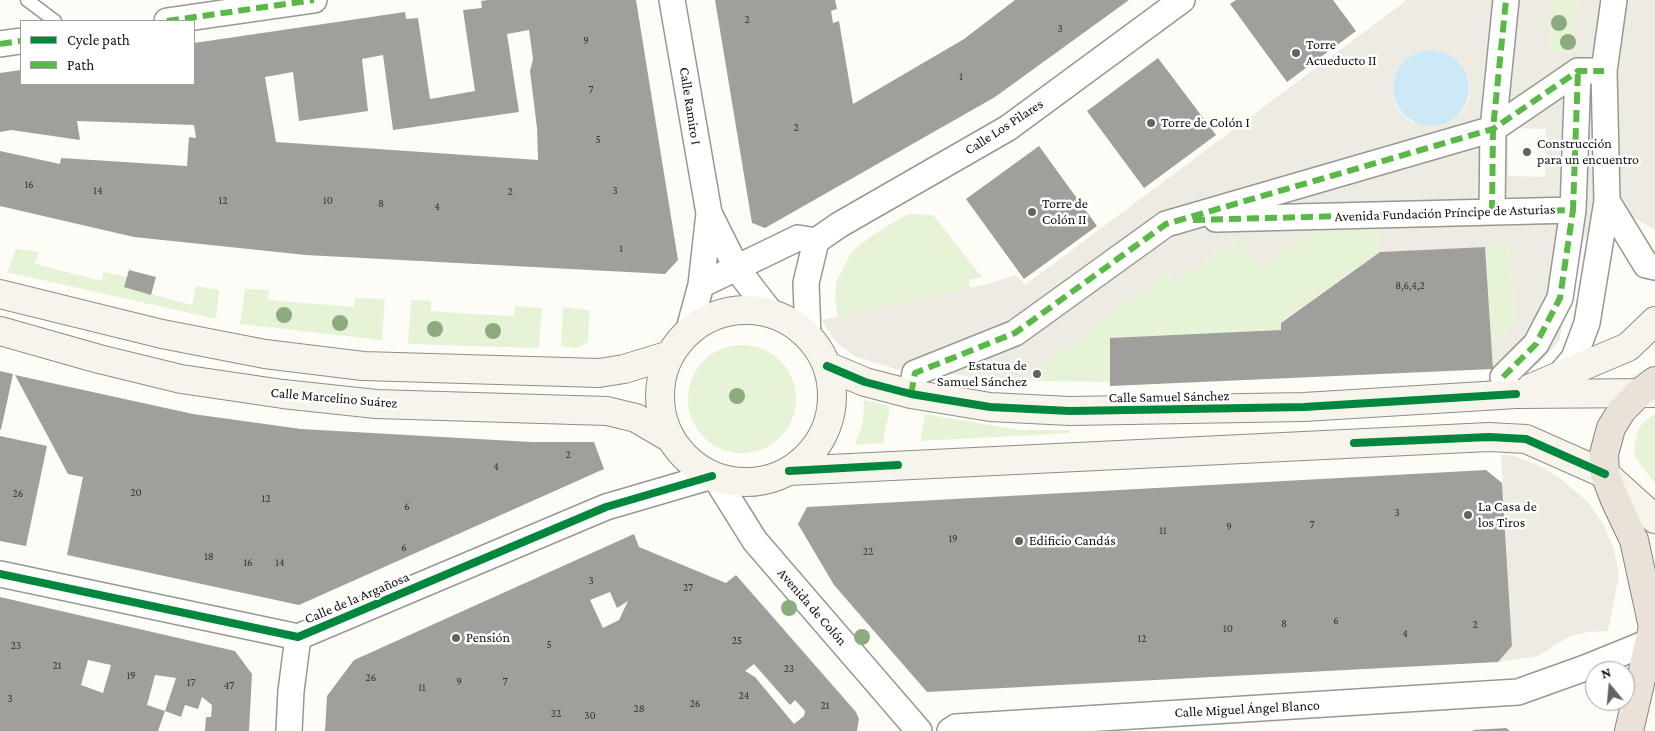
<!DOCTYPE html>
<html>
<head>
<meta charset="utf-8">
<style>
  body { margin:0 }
  #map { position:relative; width:1655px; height:731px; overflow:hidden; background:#fdfcf7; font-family:"Crimson Pro",serif }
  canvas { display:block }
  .legend { position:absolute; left:20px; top:20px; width:175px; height:65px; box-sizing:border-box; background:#fff; border:1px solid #a0a0a0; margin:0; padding:6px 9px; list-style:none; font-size:15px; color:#111 }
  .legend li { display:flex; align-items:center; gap:10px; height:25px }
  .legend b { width:25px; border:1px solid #a0a0a0 }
  .north { position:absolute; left:1585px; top:661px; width:50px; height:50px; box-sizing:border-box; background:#fff; border:1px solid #a0a0a0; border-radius:50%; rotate:343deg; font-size:14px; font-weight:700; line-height:20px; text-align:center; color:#111 }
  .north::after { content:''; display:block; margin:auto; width:18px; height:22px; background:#646362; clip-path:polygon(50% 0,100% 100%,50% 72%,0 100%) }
</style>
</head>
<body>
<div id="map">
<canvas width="1655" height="731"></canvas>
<ul class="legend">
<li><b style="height:6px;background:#00873e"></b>Cycle path</li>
<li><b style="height:6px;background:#58b947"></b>Path</li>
</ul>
<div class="north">N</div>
</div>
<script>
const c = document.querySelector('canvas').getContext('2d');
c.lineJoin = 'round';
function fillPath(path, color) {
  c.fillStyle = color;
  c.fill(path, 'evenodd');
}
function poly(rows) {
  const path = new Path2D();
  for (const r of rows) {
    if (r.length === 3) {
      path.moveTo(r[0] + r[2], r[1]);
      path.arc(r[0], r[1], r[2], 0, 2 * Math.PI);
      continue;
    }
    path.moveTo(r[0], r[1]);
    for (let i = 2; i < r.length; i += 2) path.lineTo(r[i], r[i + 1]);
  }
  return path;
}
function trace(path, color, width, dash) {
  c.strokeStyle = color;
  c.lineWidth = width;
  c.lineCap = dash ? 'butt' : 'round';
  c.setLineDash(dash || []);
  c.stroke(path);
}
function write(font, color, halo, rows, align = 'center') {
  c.font = font + ' "Crimson Pro",serif';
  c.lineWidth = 5;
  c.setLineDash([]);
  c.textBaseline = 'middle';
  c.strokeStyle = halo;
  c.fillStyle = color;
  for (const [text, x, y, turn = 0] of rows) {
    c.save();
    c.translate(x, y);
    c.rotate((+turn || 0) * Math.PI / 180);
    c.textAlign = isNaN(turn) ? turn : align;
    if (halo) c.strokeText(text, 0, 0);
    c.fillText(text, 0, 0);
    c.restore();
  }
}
fillPath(poly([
  [1555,0,1578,0,1572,53,1548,49],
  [908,214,933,215,982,277,969,280,970,288,838,317,835,300,836,283,851,252,877,232],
  [1380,228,1380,252,1281,322,1281,330,1110,339,1110,382,1044,381,1041,367,1166,273,1176,283,1238,238,1260,267,1314,230],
  [1509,246,1515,319,1507,334,1491,342,1485,247],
  [16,249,39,252,35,264,102,281,104,272,127,277,125,287,192,305,196,286,219,290,216,319,7,272],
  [245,289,269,290,268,300,354,307,355,298,385,299,382,340,240,324],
  [411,300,431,301,431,311,471,314,514,316,515,306,542,308,539,348,408,344],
  [563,307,590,310,588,342,578,348,561,346],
  [742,399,54],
  [864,400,890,406,883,443,855,445,863,423],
  [925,414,1020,430,1070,430,1070,433,920,441],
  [1655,414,1655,484,1635,457,1634,448,1638,430,1644,421]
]), '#e7f3d7');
fillPath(poly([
  [1407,0,1555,0,1548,49,1571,53,1578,0,1655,0,1655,230,1607,202,1581,245,1559,341,1539,364,1503,377,1494,377,1491,342,1507,334,1515,319,1509,246,1380,252,1379,228,1314,230,1260,267,1237,238,1176,283,1166,273,1042,367,1044,381,902,371,854,356,835,341,822,320,988,284,1016,275,1025,285],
  [1426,50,1438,50,1449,55,1460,63,1467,75,1470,88,1468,101,1461,113,1413,123,1403,115,1396,105,1393,94,1393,82,1397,70,1404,61,1414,54],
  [1508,128,1546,129,1545,177,1508,176],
  [1501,455,1511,455,1538,465,1561,479,1589,503,1604,526,1614,549,1619,576,1608,631,1588,632,1570,636,1538,656,1498,662,1512,646]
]), '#edebe2');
fillPath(poly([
  [1431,88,38]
]), '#cde8f7');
fillPath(poly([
  [488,0,636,0,678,260,665,274,306,255,134,237,0,206,0,151,60,164,61,158,187,166,189,137,196,138,194,125,77,121,80,140,11,130,0,132,0,73,21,70,21,84,194,84,194,43,405,12,406,19,418,18,430,99,475,91,463,10,482,8,481,1],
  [529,30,533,59,530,71,537,128,538,160,276,142,265,77,293,72,299,121,368,111,362,59,383,55,393,130,519,112,507,34],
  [715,0,835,0,837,9,831,11,833,23,839,21,853,104,964,39,1015,0,1129,0,995,97,765,228,752,223],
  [1236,0,1333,0,1356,31,1287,82,1230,4],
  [1158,58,1216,135,1144,188,1087,111],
  [1039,146,1097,226,1024,279,966,199],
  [1485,247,1493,369,1110,386,1110,338,1281,330,1281,323,1380,252],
  [129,270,156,277,151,295,124,287],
  [0,371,13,374,1,430,0,429],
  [15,375,193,414,301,429,531,442,594,442,604,469,299,605,67,555,83,477,68,474],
  [0,436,47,446,26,546,0,541],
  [1486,470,1502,483,1512,646,1498,662,927,692,834,585,798,524,807,507],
  [634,534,639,547,726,583,736,575,856,712,859,719,857,731,325,731,327,696,354,660],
  [610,592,617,608,628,601,619,620,603,628,590,600],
  [754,664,790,705,795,700,805,711,804,716,794,724,755,677,745,671],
  [0,597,235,651,252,674,249,731,205,731,206,717,211,717,212,705,202,697,198,709,185,705,181,717,165,711,176,678,155,675,147,705,165,711,158,731,0,731],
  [88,660,111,665,103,693,81,685],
  [1506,728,1510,731,1473,731,1473,730]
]), '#a19f9c');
const lane = poly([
  [27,0,55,21]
]);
const street = poly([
  [672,0,709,213,737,269,771,313],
  [167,21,314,0],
  [0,44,21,41],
  [1607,201,1646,265,1655,267],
  [1492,212,1493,129,1506,0],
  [1216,219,1573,210,1578,71],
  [701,285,798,238,816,241],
  [688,333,701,285,709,213],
  [808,335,806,283,816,241,839,225,1008,128,1182,0],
  [1559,376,1574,358,1587,323,1607,201,1604,71,1614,0],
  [1503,377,1536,344,1560,298,1573,210],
  [911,394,915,373,1015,333,1166,224,1493,129,1578,71,1604,71],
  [715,477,755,541,919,731],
  [0,574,298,637,606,507,712,476],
  [289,731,291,691,298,637],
  [950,731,956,727,1518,692,1585,668,1649,642]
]);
const secondary = poly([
  [0,294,162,334,265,354,363,366,599,373,624,369,670,355],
  [746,396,86],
  [0,331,99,359,181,379,283,394,376,404,607,411,636,418,670,438],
  [827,366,865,382,911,394,990,407,1070,411,1304,407,1516,394,1655,393],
  [1531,388,1628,347,1655,321],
  [789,471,1489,437,1526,439,1605,474,1655,519]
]);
const highway = poly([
  [1629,731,1653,627,1634,540,1615,500,1605,474,1604,454,1611,428,1622,410,1639,393,1655,381]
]);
trace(lane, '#979795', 15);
trace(street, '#979795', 28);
trace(secondary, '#8e8d8b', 30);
trace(highway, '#858482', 30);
trace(lane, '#fffffe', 12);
trace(street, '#fffffe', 25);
trace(secondary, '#f6f4eb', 28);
trace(highway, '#eae1d8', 28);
trace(poly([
  [167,21,314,0],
  [0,44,21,41],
  [1492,212,1493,129,1506,0],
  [1193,220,1573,210,1578,71],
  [1503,377,1536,344,1560,298,1573,210],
  [911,394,915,373,1015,333,1166,224,1493,129,1578,71,1604,71]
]), '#58b947', 6, [12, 6]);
trace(poly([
  [827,366,865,382,911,394,990,407,1070,411,1304,407,1516,394],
  [1354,443,1489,437,1526,439,1605,474],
  [789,471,898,465],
  [0,574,298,637,606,507,712,476]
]), '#00873e', 8);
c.fillStyle = '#8cac80';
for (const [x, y] of [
  [1559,23],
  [1568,42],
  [284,315],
  [340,323],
  [435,329],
  [493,331],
  [737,396],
  [789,608],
  [862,637]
]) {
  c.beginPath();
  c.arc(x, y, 8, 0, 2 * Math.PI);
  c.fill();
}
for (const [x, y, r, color] of [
  [1296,53,5,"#646362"],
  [1151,123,5,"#646362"],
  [1527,152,5,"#646362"],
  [1032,212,5,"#646362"],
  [1037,374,5,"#646362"],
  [1468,515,5,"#646362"],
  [1019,541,5,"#646362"],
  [456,638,5,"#646362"]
]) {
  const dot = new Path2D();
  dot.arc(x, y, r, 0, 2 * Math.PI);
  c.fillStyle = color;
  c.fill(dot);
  trace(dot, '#fff', 2);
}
write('11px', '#353434', null, [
  ["2",747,20],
  ["3",1060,29],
  ["9",586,41],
  ["1",961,77],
  ["7",591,90],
  ["2",796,128],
  ["5",598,140],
  ["16",29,185],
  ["14",98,191],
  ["3",615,191],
  ["2",510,192],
  ["12",223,201],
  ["10",328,201],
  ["8",381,204],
  ["4",437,207],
  ["1",621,249],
  ["8,6,4,2",1410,286],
  ["2",568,455],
  ["4",496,467],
  ["20",136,493],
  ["26",18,494],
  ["12",266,499],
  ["6",407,507],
  ["3",1397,513],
  ["7",1312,525],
  ["9",1229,527],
  ["11",1163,531],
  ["19",953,539],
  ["6",404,548],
  ["22",868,552],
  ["18",209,557],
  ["16",248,563],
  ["14",280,563],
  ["3",591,581],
  ["27",688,588],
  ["6",1336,621],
  ["8",1284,624],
  ["2",1475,625],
  ["10",1228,629],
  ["4",1405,634],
  ["12",1142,639],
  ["25",737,641],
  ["5",549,645],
  ["23",16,646],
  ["21",57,666],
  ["23",789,669],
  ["19",131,676],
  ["26",371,678],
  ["9",459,682],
  ["7",505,682],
  ["17",191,683],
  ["47",229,686],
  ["11",422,688],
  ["24",744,696],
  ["3",10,699],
  ["26",695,704],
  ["21",825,706],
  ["28",639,709],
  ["32",556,714],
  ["30",590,716]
]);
write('14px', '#111', '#fff', [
  ["Torre",1306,45],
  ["Acueducto II",1306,61],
  ["Torre de Colón I",1161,123],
  ["Construcción",1537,144],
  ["para un encuentro",1537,160],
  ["Torre de",1042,204],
  ["Colón II",1042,220],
  ["Estatua de",1027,366,"right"],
  ["Samuel Sánchez",1027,382,"right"],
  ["La Casa de",1478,507],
  ["los Tiros",1478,523],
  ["Edificio Candás",1029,541],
  ["Pensión",466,638]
], 'left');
write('14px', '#111', '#fff', [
  ["Calle Ramiro I",690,106,81],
  ["Calle Los Pilares",1004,127,-33],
  ["Avenida Fundación Príncipe de Asturias",1445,213,-2],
  ["Calle Samuel Sánchez",1169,397,-1],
  ["Calle Marcelino Suárez",334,398,5],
  ["Calle de la Argañosa",357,598,-23],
  ["Avenida de Colón",812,607,49],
  ["Calle Miguel Ángel Blanco",1247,709,-3]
]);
</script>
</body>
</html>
